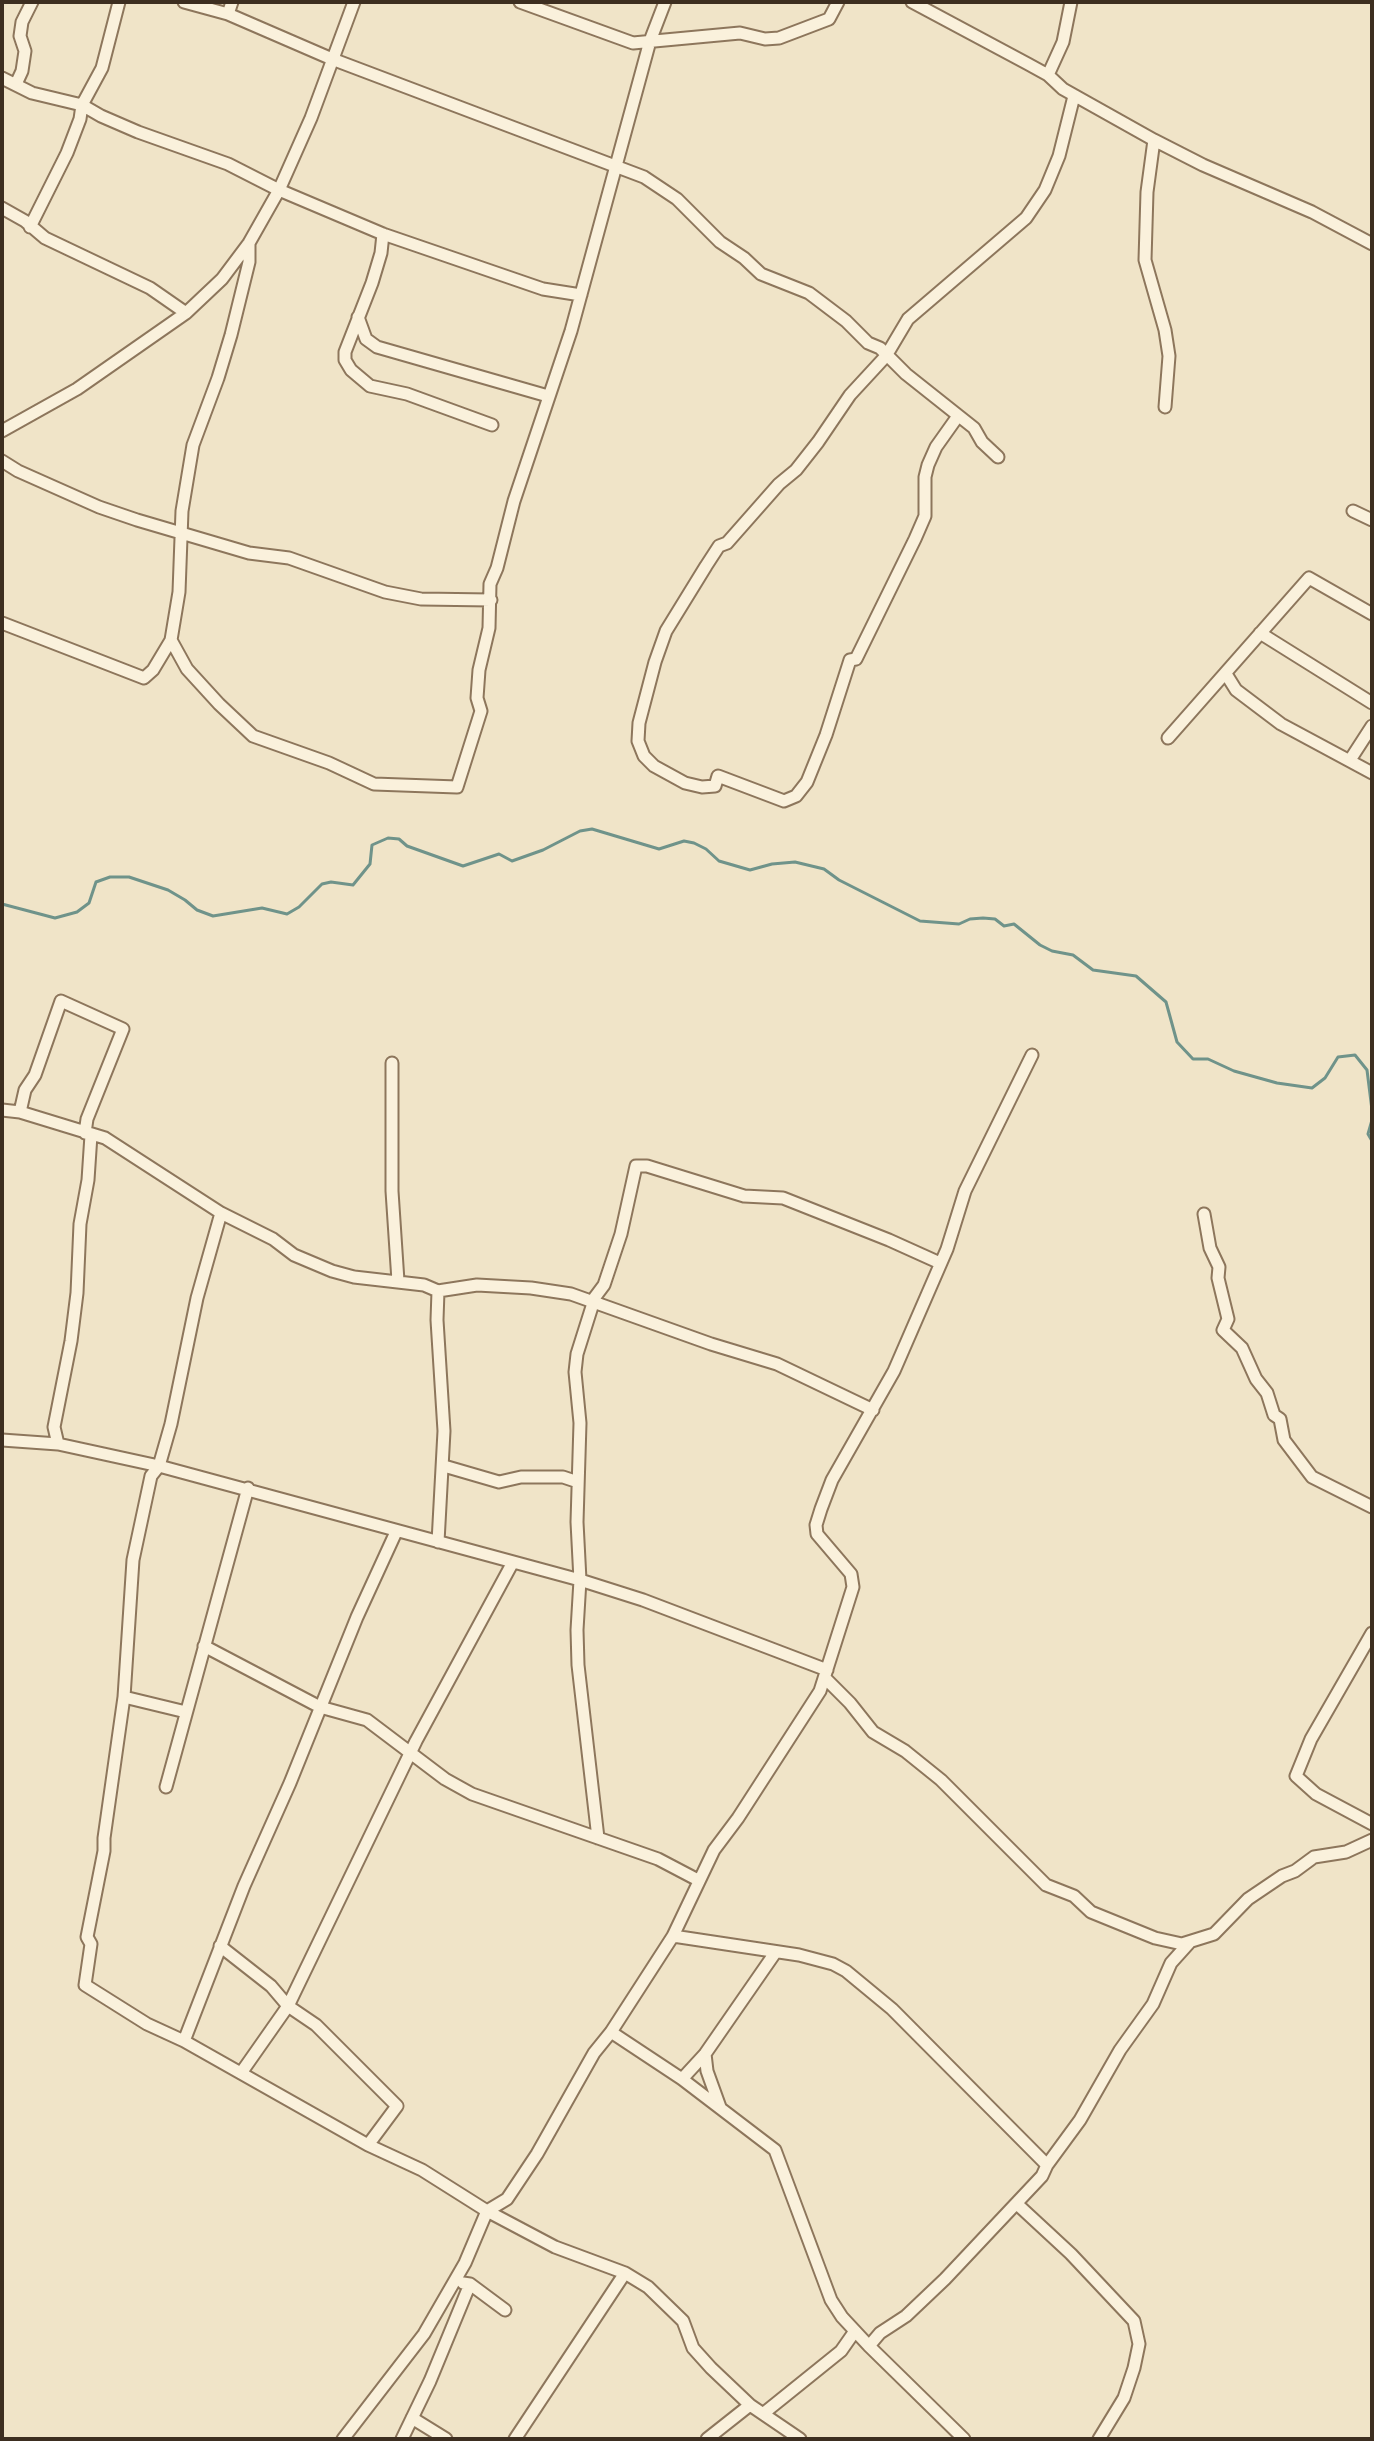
<!DOCTYPE html>
<html>
<head>
<meta charset="utf-8">
<style>
  body { margin:0 }
  #map { position:relative; width:1374px; height:2441px; overflow:hidden; background:#f0e4c8; font-family:Spectral,serif }
  canvas { display:block }
  .frame { position:absolute; inset:0; border:4px solid #3d2e20; pointer-events:none }
</style>
</head>
<body>
<div id="map">
<canvas width="1374" height="2441"></canvas>
<div class="frame"></div>
</div>
<script>
const c = document.querySelector('canvas').getContext('2d');
c.lineJoin = 'round';
function poly(rows) {
  const path = new Path2D();
  for (const r of rows) {
    path.moveTo(r[0], r[1]);
    for (let i = 2; i < r.length; i += 2) path.lineTo(r[i], r[i + 1]);
  }
  return path;
}
function trace(path, color, width, dash) {
  c.strokeStyle = color;
  c.lineWidth = width;
  c.lineCap = dash ? 'butt' : 'round';
  c.setLineDash(dash || []);
  c.stroke(path);
}
trace(poly([
  [2,904,55,918,77,912,89,903,96,882,110,877,129,877,168,890,185,900,197,910,213,916,262,908,287,914,299,907,322,884,331,882,353,885,370,864,372,845,388,838,399,839,407,846,463,866,499,854,512,861,543,850,580,831,592,829,659,849,684,841,694,843,706,849,719,861,750,870,772,864,795,862,824,869,839,880,920,921,959,924,970,919,983,918,995,919,1004,926,1014,924,1040,945,1052,951,1073,955,1093,970,1136,976,1166,1002,1177,1042,1193,1059,1208,1059,1234,1071,1277,1083,1312,1088,1325,1078,1338,1057,1355,1055,1367,1070,1372,1110],
  [1372,1120,1368,1134,1372,1141]
]), '#6f938a', 3);
const street = poly([
  [184,2,228,14,332,59,644,177,677,199,720,242,744,258,761,274,809,293,846,321,868,343,880,348,906,374,974,428,982,442,998,457],
  [520,2,633,43,740,33,765,39,779,38,829,19,838,2],
  [912,2,1028,64,1048,75,1063,89,1154,140,1203,165,1312,212,1372,244],
  [228,14,232,2],
  [1048,75,1063,42,1071,2],
  [2,78,32,93,82,105,101,116,138,132,228,164,279,190,383,234,543,289,581,295],
  [16,84,22,71,25,51,20,36,22,22,32,2],
  [1154,140,1147,192,1145,260,1165,330,1169,356,1165,407],
  [2,208,25,221,45,238,150,288,186,313],
  [30,227,67,153,80,119,82,105,102,68,119,2],
  [383,234,381,253,372,283,345,352,345,360,351,370,370,386,407,394,492,425],
  [358,317,366,339,377,347,548,396],
  [958,416,936,447,928,465,925,477,925,516,915,539,856,659,850,660,826,735,807,782,796,796,784,801,718,776,715,786,702,787,685,783,654,766,644,756,638,741,639,723,655,662,666,631,706,566,719,546,727,543,779,484,796,470,818,442,850,395,886,356,908,319,1026,218,1045,190,1059,156,1074,96],
  [2,431,77,389,186,313,222,279,249,243,279,190,311,118,354,2],
  [2,461,18,471,99,507,137,520,249,553,289,558,385,592,421,599,491,600],
  [1353,511,1372,520],
  [2,623,144,678,153,670,171,640,179,592,182,511,193,445,218,378,231,335,249,262,249,243],
  [1260,633,1372,703],
  [171,640,187,669,219,704,253,736,329,763,374,784,457,787,481,711,477,698,479,670,489,628,490,584,497,568,514,501,571,331,650,41,665,2],
  [1226,674,1236,690,1281,724,1372,773],
  [1168,738,1309,578,1372,614],
  [1350,760,1372,726],
  [392,1063,392,1191,398,1281],
  [2,1110,20,1112,105,1138,221,1213,273,1239,294,1255,332,1271,354,1277,424,1285,438,1291,477,1285,531,1288,571,1294,711,1344,777,1364,873,1410],
  [20,1112,25,1090,35,1075,61,1001,123,1029,87,1119,85,1133],
  [221,1213,197,1298,171,1424,159,1466,151,1476,133,1560,124,1697,104,1838,104,1851,87,1937,91,1944,85,1985,147,2024,184,2041,368,2145,422,2170,487,2211,555,2247,625,2273,648,2287,683,2321,693,2348,711,2368,750,2405,800,2439],
  [1204,1214,1210,1248,1219,1267,1218,1278,1228,1319,1223,1330,1242,1348,1256,1379,1267,1393,1274,1415,1280,1419,1284,1440,1312,1477,1372,1507],
  [2,1440,58,1444,159,1466,580,1580,643,1600,827,1670],
  [58,1444,54,1427,71,1341,77,1293,80,1224,88,1180,91,1135],
  [444,1466,499,1482,521,1477,563,1477,578,1482],
  [438,1542,444,1431,437,1320,438,1291],
  [1372,1633,1311,1739,1296,1776,1316,1794,1372,1824],
  [204,1646,320,1707,367,1720,445,1779,472,1794,658,1859,698,1880],
  [825,1678,850,1703,873,1732,905,1751,941,1780,1046,1885,1074,1896,1091,1912,1155,1938,1182,1944,1214,1934,1248,1899,1282,1876,1295,1871,1314,1857,1346,1852,1372,1840],
  [124,1697,186,1712],
  [166,1787,248,1488],
  [598,1838,578,1665,577,1630,580,1580,577,1522,580,1423,575,1372,577,1354,595,1297,604,1285,621,1234,636,1166,647,1166,744,1196,783,1198,889,1240,940,1263],
  [673,1936,799,1955,833,1964,846,1971,892,2009,1047,2165],
  [220,1946,271,1986,288,2006,316,2025,397,2106,368,2145],
  [611,2032,682,2079,775,2150,831,2300,842,2317,869,2346,964,2439],
  [184,2041,244,1886,290,1783,357,1617,396,1532],
  [705,2054,707,2071,720,2107],
  [241,2073,288,2006,416,1741,513,1562],
  [682,2079,705,2054,775,1953],
  [1017,2204,1071,2254,1134,2321,1139,2344,1134,2368,1124,2398,1099,2439],
  [463,2283,470,2284,505,2310],
  [869,2346,880,2333,906,2316,945,2279,1042,2176,1047,2165,1080,2120,1120,2050,1153,2004,1171,1963,1189,1943],
  [764,2413,841,2351,855,2331],
  [412,2418,446,2439],
  [343,2439,424,2334,465,2263,487,2211,507,2199,537,2154,594,2053,611,2032,673,1936,714,1850,738,1818,820,1691,853,1587,851,1574,817,1534,816,1525,821,1509,832,1480,894,1371,947,1249,965,1191,1032,1055],
  [402,2439,430,2381,470,2284],
  [515,2439,625,2273],
  [707,2439,750,2405]
]);
trace(street, '#8d765c', 15);
trace(street, '#faf1dc', 11);
</script>
</body>
</html>
